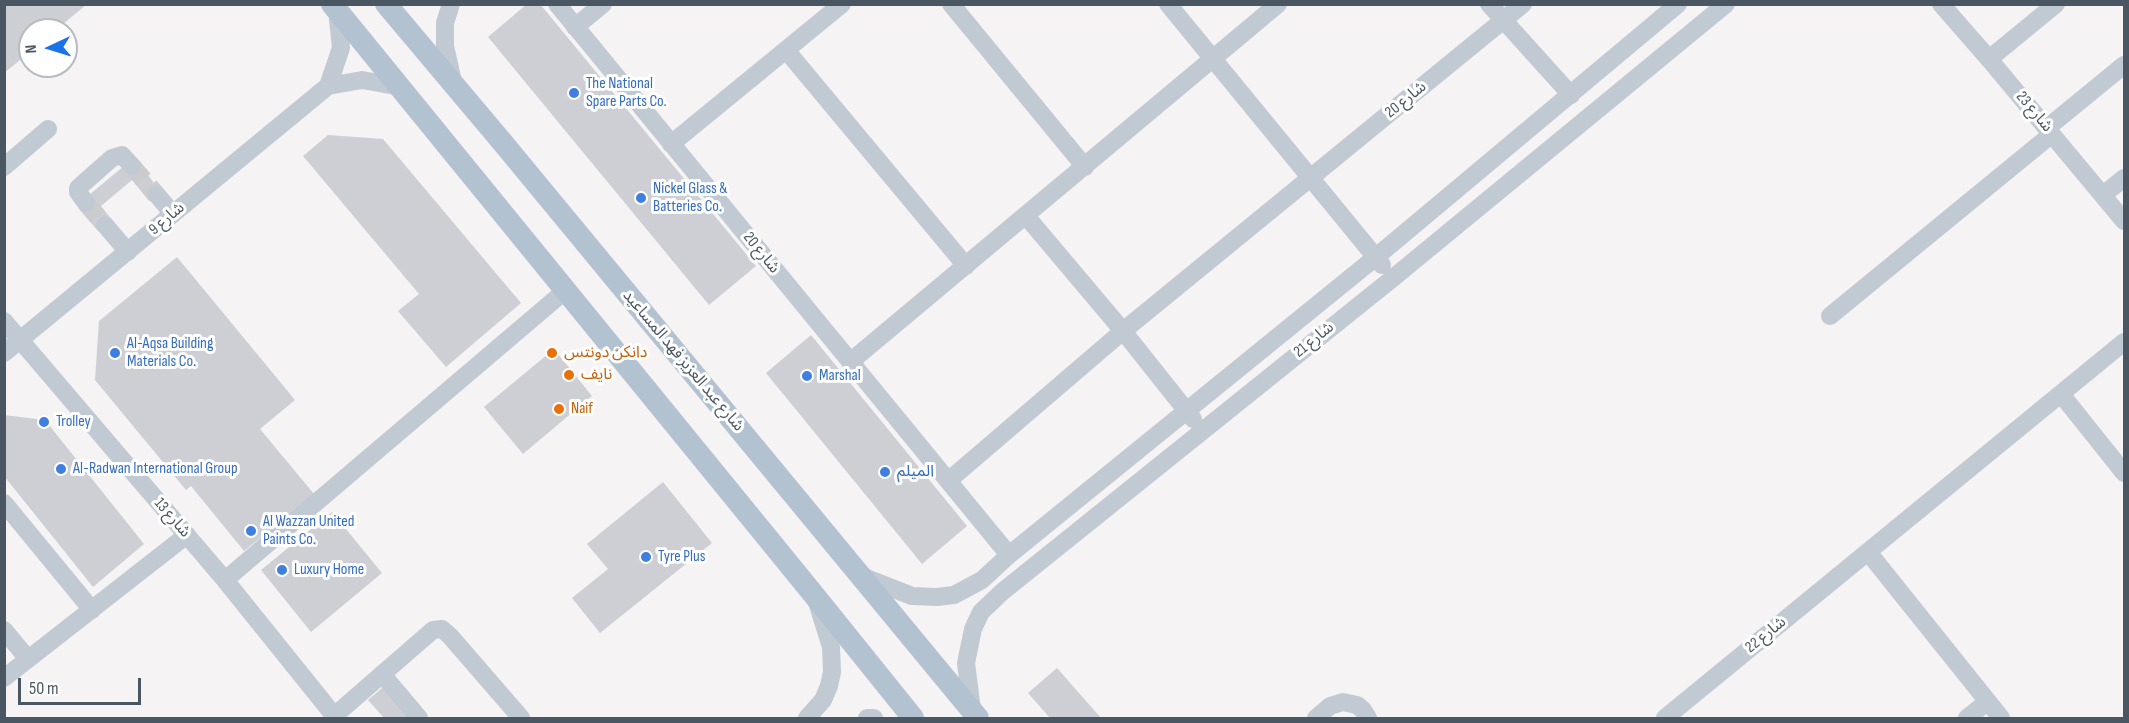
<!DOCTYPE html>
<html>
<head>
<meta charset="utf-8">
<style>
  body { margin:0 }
  #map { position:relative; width:2129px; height:723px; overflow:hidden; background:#f5f3f3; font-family:"Sofia Sans Condensed",sans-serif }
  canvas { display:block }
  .frame { position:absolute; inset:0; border:6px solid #4a5661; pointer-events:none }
  .north { position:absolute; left:18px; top:18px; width:60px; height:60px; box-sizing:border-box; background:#fff; border:2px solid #b7bbc0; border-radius:50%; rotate:266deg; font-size:16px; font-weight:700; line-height:24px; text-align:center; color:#4a5661 }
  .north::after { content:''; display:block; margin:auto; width:21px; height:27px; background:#1a73e8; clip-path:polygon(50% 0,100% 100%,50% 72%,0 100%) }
  .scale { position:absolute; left:18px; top:678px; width:123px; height:27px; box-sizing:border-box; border:3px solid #4a5661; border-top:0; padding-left:8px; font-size:18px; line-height:21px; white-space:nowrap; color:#4a5661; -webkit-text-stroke:4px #fff; paint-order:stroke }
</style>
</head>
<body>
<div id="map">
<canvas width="2129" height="723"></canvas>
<div class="frame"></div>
<div class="north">N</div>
<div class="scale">50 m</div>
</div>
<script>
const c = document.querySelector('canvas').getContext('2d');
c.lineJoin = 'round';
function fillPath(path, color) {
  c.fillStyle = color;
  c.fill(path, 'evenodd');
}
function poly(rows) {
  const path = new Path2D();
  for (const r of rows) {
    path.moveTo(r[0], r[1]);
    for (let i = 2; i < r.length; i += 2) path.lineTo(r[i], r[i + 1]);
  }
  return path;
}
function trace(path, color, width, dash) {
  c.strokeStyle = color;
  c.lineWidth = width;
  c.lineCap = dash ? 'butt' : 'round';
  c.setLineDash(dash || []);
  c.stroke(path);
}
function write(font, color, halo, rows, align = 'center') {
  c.font = font + ' "Sofia Sans Condensed","Noto Sans Arabic",sans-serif';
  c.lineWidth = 6;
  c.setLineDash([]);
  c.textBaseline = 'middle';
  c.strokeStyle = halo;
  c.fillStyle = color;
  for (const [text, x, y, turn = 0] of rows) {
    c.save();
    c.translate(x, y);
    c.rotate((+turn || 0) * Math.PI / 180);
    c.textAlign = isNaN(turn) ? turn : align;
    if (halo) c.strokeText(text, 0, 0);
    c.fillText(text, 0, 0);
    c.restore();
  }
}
fillPath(poly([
  [4,4,87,4,56,30,30,30,30,52,4,73],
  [527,4,540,4,756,266,709,305,488,37],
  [328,135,383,139,521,303,446,367,398,311,419,294,303,156],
  [138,162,161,192,149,201,132,180,101,206,112,220,98,231,79,209,89,195,124,166],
  [177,257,295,400,260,429,314,494,244,551,191,486,186,490,95,380,99,321],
  [811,335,967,526,922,564,766,373],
  [554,349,592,396,523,454,484,407],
  [4,415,45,420,144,544,93,587,4,476],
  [663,482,712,543,600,633,572,598,608,569,587,544],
  [332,512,382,573,311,632,261,570],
  [1057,668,1101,718,1050,718,1028,693],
  [388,683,417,718,384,718,368,700]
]), '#cdcfd5');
trace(poly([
  [132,166,157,195],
  [86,203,105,225]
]), '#caccce', 18, [18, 9]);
trace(poly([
  [451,4,445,23,445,46,453,82],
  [557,4,1009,555],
  [951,4,1085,167],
  [1168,4,1382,265],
  [1489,4,1571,95],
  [1941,4,1989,59,2124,221],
  [575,27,603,4],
  [786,50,966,266],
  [1989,59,2056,4],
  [328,86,341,48,337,10],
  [2047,128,2124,65],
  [671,144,842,4],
  [4,167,48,129],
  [157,195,173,214],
  [2103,195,2124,178],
  [86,203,78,192,78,188,112,158,122,155,132,166],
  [1026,216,1123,331,1193,419],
  [105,225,128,252],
  [1830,316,2052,134],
  [4,321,225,580,336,718],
  [4,353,328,86,362,80,401,87],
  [850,362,1278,4],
  [2061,394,2124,473],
  [948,481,1123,331,1523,4],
  [4,503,92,610],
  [1868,552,2001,718],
  [861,576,912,596,937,597,954,595,982,580,1009,555,1376,257,1678,4],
  [225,580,566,290],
  [4,630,28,659],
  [382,674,419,718],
  [4,678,187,535],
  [972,710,966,663,973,629,981,612,1002,592,1393,278,1726,4],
  [334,716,433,630,442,629,450,636,521,718],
  [807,718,823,700,829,686,832,672,831,647,817,602],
  [867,718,874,718],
  [1316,718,1330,706,1343,702,1357,705,1363,710,1368,718],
  [1665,718,2124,342],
  [1967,718,1987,702]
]), '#c1cad2', 18);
trace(poly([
  [332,4,814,595,913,718],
  [386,4,503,143,978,718]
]), '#b3c2d1', 22);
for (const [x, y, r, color] of [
  [574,93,6,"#3f7fe0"],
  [641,198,6,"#3f7fe0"],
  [115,353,6,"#3f7fe0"],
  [552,353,6,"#e8710a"],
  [569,375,6,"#e8710a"],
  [807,376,6,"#3f7fe0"],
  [559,409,6,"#e8710a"],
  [44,422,6,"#3f7fe0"],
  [61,469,6,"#3f7fe0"],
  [885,472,6,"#3f7fe0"],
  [251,531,6,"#3f7fe0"],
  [646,557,6,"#3f7fe0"],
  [282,570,6,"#3f7fe0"]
]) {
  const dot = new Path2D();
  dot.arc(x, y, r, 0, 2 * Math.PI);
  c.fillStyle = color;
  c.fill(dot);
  trace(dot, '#fff', 2);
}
write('16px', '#366cbe', '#fff', [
  ["The National",586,84],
  ["Spare Parts Co.",586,102],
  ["Nickel Glass &",653,189],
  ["Batteries Co.",653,207],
  ["Al-Aqsa Building",127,344],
  ["Materials Co.",127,362],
  ["Marshal",819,376],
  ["Trolley",56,422],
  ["Al-Radwan International Group",73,469],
  ["الميلم",897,472],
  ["Al Wazzan United",263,522],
  ["Paints Co.",263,540],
  ["Tyre Plus",658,557],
  ["Luxury Home",294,570]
], 'left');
write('16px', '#4a5661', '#fff', [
  ["شارع 20",1406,100,-39],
  ["شارع 23",2034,112,50],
  ["شارع 9",167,219,-40],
  ["شارع 20",761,253,51],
  ["شارع 21",1314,340,-39],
  ["شارع عبد العزيز فهد المساعيد",683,361,50],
  ["شارع 13",172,518,49],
  ["شارع 22",1766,635,-39]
]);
write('16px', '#c56008', '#fff', [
  ["دانكن دونتس",564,353],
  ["نايف",581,375],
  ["Naif",571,409]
], 'left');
</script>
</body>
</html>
